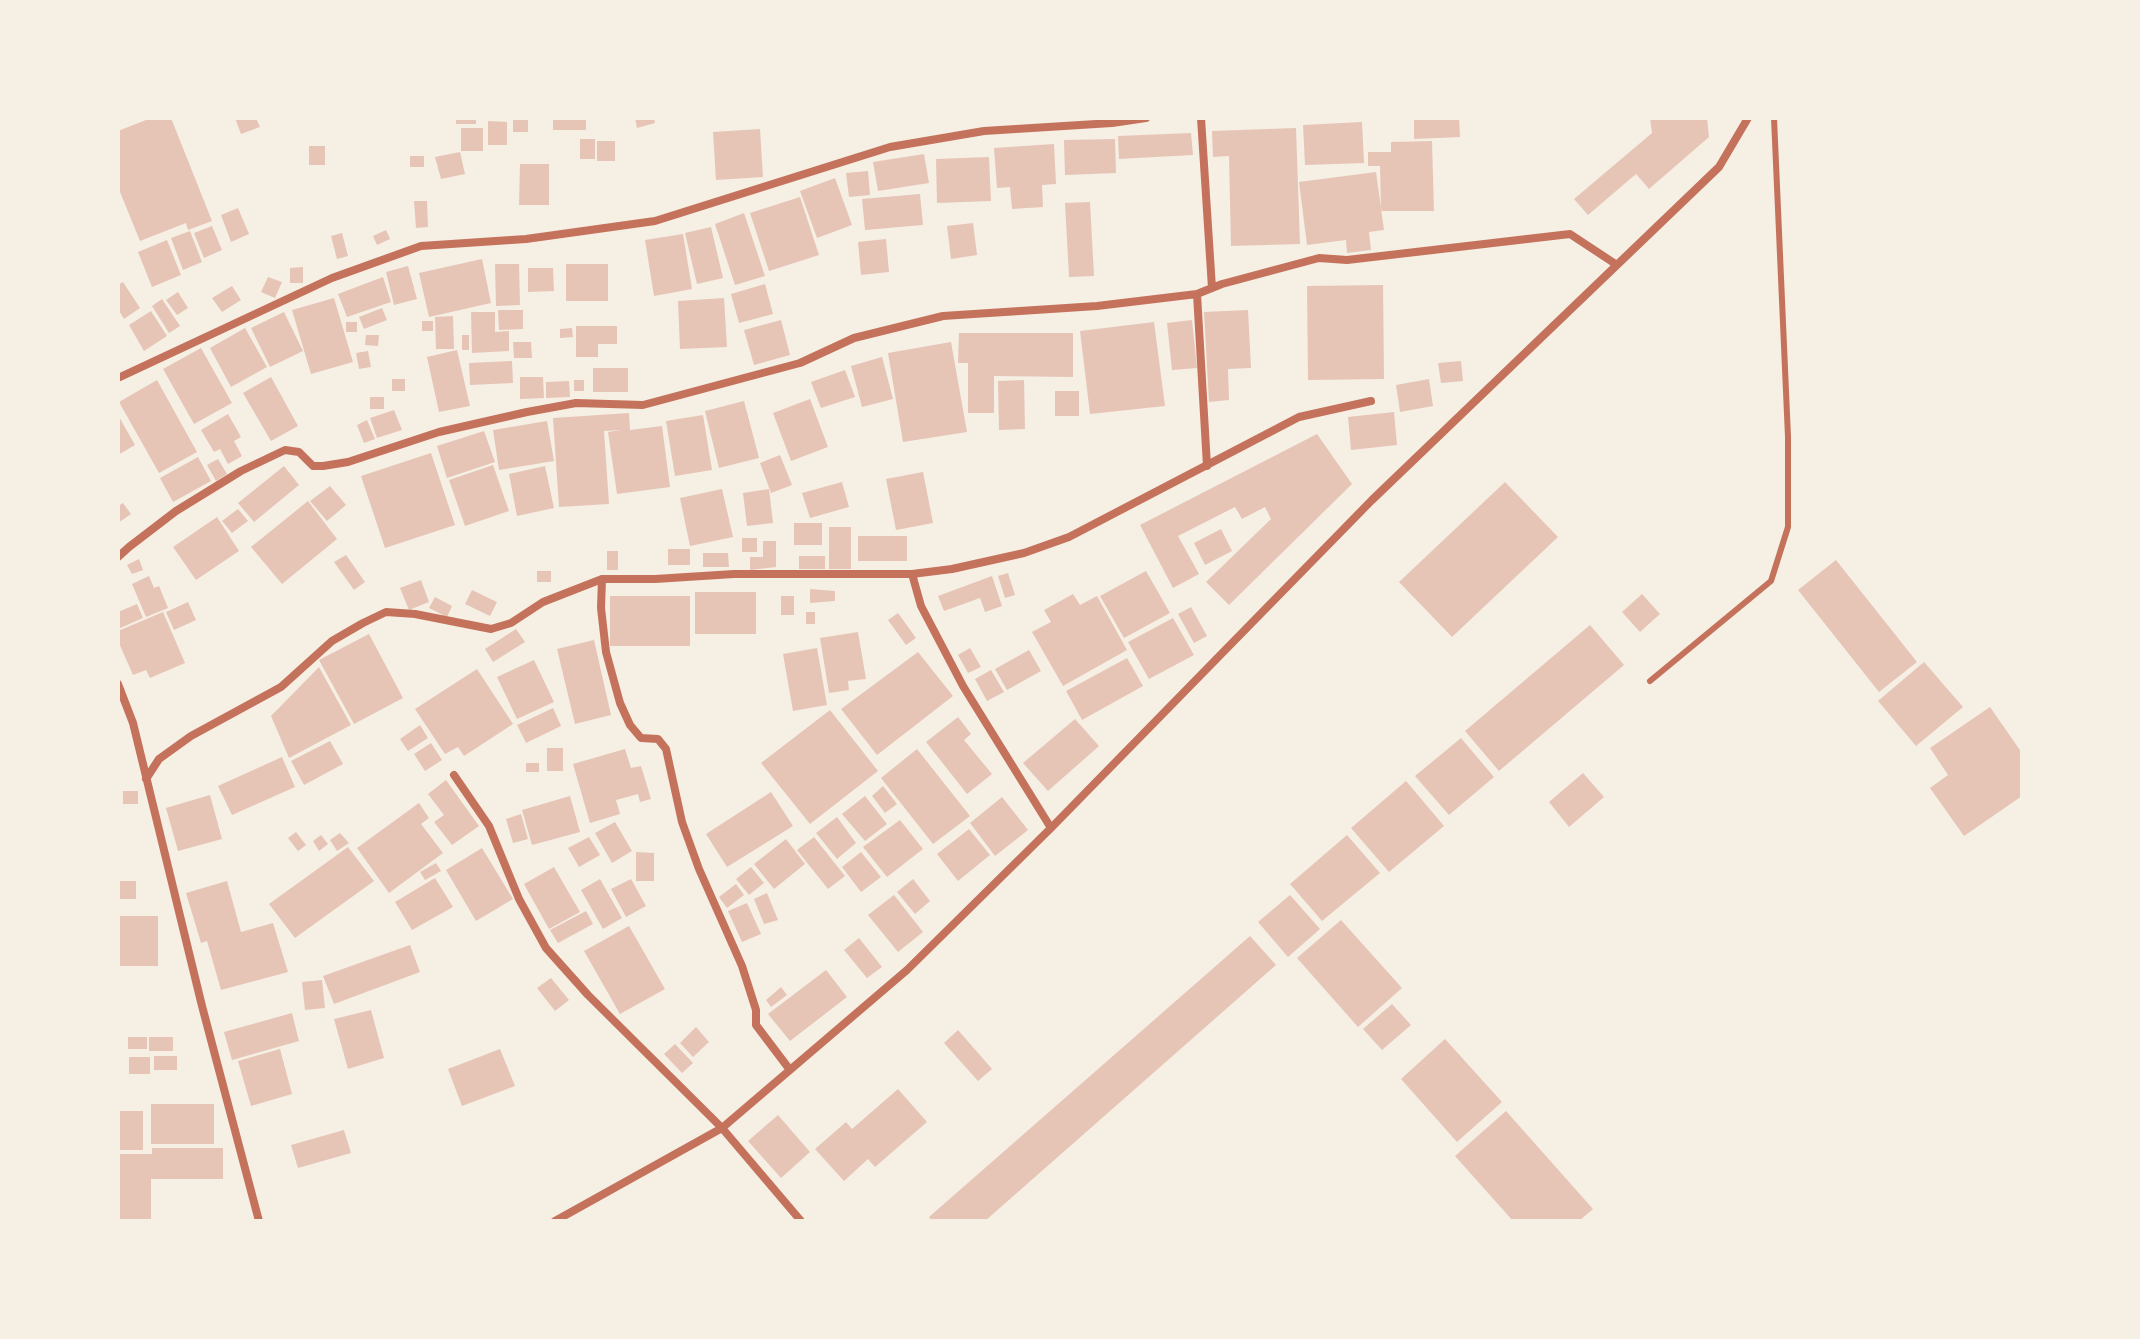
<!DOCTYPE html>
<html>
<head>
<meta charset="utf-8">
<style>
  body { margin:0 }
  #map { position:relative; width:2140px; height:1339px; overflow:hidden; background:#f6efe4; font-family:Poppins,sans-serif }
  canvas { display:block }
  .frame { position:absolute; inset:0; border:120px solid #f6efe4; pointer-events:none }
</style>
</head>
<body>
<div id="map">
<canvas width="2140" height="1339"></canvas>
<div class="frame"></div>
</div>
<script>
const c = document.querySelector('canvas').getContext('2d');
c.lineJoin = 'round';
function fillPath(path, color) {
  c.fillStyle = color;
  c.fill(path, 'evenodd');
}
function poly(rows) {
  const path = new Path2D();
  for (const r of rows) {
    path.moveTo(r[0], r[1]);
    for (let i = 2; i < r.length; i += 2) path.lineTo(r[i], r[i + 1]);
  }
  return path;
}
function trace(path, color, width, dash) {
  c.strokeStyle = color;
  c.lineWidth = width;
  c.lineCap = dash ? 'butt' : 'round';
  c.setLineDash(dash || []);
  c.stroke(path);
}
fillPath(poly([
  [151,118,171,118,212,221,188,230,186,223,140,241,118,187,118,131],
  [235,118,256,118,260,127,241,134],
  [456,118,476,118,476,124,456,124],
  [513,118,528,118,528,132,513,132],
  [553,118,586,118,586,130,553,130],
  [635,118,654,118,655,123,637,128],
  [1414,118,1459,118,1460,137,1414,139],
  [1650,118,1707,118,1709,137,1649,189,1636,174,1588,215,1574,199,1652,133],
  [488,121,507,122,507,145,488,145],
  [1362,122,1364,163,1305,165,1303,125],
  [461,128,483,128,483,151,461,151],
  [1296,128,1300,244,1231,246,1229,156,1213,157,1212,131],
  [760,129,763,177,716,180,713,132],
  [1191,133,1193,155,1119,159,1118,136],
  [580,139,595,139,595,159,580,159],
  [1115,139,1116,173,1065,175,1064,140],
  [597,141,615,141,615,161,597,161],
  [1432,141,1434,211,1381,211,1380,166,1368,166,1368,152,1391,152,1391,142],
  [1054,144,1056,184,1042,185,1043,207,1012,209,1010,187,997,188,994,148],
  [309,146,325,146,325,165,309,165],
  [460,152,465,174,441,179,435,157],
  [924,154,929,183,878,191,873,162],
  [410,156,424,156,424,167,410,167],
  [989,157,991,201,937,203,936,159],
  [520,164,549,164,549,205,519,205],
  [868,171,870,195,849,197,846,173],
  [1376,172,1384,230,1369,232,1371,250,1347,253,1346,240,1307,245,1299,182],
  [835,178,852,225,817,238,800,191],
  [920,194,923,225,865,230,862,199],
  [800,197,819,255,769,271,750,213],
  [414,201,427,201,428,227,416,228],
  [1090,202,1094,276,1069,277,1065,203],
  [238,208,249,234,231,242,221,215],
  [744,213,765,276,735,285,715,224],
  [973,223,977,255,951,259,947,226],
  [212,226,222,250,204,258,194,233],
  [711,227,723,278,697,284,685,233],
  [386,230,390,239,377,245,373,236],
  [190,231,202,262,183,270,171,238],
  [342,233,348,256,337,259,331,236],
  [683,234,692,289,654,296,645,240],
  [886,239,889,272,861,275,858,242],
  [167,240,181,275,152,287,138,252],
  [482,259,491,303,429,317,419,273],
  [495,264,519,264,520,305,496,306],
  [566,264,608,264,608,301,566,301],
  [408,266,417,299,394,305,386,272],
  [303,267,303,283,290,283,290,268],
  [528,268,553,268,554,291,528,292],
  [268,277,282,282,275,298,261,292],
  [383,277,391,302,347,317,338,294],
  [123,282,140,308,124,319,118,309,118,285],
  [765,284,773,314,739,323,731,294],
  [1383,285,1384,379,1308,380,1307,286],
  [232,286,241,300,222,312,212,298],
  [178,292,188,308,177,315,166,300],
  [334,298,353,362,311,374,292,310],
  [724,298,727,347,680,349,678,301],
  [162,299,180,326,169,333,152,306],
  [382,308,387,320,364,329,359,317],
  [498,310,523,310,523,329,499,330],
  [1248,310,1251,368,1228,369,1229,400,1209,402,1204,312],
  [151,311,167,336,144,351,129,325],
  [284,312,303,351,270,367,251,328],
  [471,312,495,312,495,332,509,331,509,351,472,353],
  [453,316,454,349,436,349,435,317],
  [781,320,790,355,754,365,744,330],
  [1192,320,1197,368,1172,370,1167,323],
  [422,321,433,321,433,331,422,331],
  [346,322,357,322,357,332,346,332],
  [1154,322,1165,406,1090,414,1080,331],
  [576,326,617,326,617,344,598,344,598,357,576,357],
  [245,328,267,367,231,387,210,348],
  [572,328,573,337,560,338,560,329],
  [959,333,1073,333,1073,377,994,376,994,413,968,413,968,363,958,363],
  [366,335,379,335,378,346,365,345],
  [462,335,469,335,469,350,462,350],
  [513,342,531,342,532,358,514,358],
  [951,342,967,432,903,442,888,353],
  [201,348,232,403,194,424,163,369],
  [457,350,470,406,439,412,427,357],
  [368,351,371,367,359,369,356,353],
  [882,357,893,399,862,407,851,366],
  [512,361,513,383,470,385,469,363],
  [1461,361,1463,381,1441,383,1438,363],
  [593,368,628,368,628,392,593,392],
  [845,370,855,397,821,408,811,382],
  [271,377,298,426,271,441,243,393],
  [520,377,543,377,544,398,520,399],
  [392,379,405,379,405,391,392,391],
  [1429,379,1433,406,1400,412,1396,385],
  [157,380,197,452,159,473,119,402],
  [574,380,584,380,584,391,574,391],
  [1024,380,1025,429,999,430,998,381],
  [569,381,570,397,546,398,546,382],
  [1055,391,1079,391,1079,416,1055,416],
  [370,397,384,397,384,409,370,409],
  [810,399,828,447,791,461,773,413],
  [744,401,759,458,719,468,705,411],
  [394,410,402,430,377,438,370,418],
  [1394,412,1397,445,1351,450,1348,417],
  [629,413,630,430,662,426,670,487,617,494,608,432,621,430,604,431,609,504,559,507,553,418],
  [228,414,241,437,234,441,242,456,228,464,220,449,214,452,201,430],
  [118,415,135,445,118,455],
  [703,415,712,470,675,476,666,421],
  [367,420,375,439,364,443,357,425],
  [547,421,554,461,499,470,493,430],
  [484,431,495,462,447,478,437,446],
  [1317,434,1352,484,1229,605,1206,582,1271,519,1265,507,1242,519,1235,507,1178,536,1199,574,1173,588,1140,525],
  [431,453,455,525,385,548,361,476],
  [780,455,792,485,771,493,760,463],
  [198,457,211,481,173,502,160,478],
  [218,459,227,474,216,481,207,465],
  [493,465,509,511,465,526,449,480],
  [284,466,299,485,254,522,238,503],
  [545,466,554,508,517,516,509,474],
  [923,472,933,523,896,530,886,479],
  [842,482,849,507,810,518,802,493],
  [1505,482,1558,537,1452,637,1399,582],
  [330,486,346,505,327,521,310,501],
  [722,489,733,537,690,546,680,498],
  [769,489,773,523,747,526,743,493],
  [308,501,337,539,282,584,251,547],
  [123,503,131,514,118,523,118,506],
  [238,509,248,521,232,533,222,521],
  [217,517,239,551,196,580,173,547],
  [794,523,822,523,822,545,794,545],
  [829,527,851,527,851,569,829,569],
  [1221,529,1232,551,1205,565,1194,543],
  [858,536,907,536,907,561,858,561],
  [742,538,757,538,757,552,742,552],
  [763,541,776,541,776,567,750,570,750,557,763,557],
  [668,549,690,549,690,565,668,565],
  [607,551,618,551,618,570,607,570],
  [703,553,728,553,729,567,703,567],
  [346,555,365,582,354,590,334,562],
  [799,556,825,556,825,569,799,569],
  [139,559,143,570,132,574,127,565],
  [1836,560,1917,662,1879,692,1798,590],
  [537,571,551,571,551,582,537,582],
  [1146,571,1170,613,1124,638,1100,596],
  [1008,573,1015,595,1005,598,998,576],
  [149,576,154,588,159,586,168,608,146,617,132,584],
  [992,576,1002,606,985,612,980,598,944,611,938,596],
  [421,580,429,602,409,610,400,588],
  [810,589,835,591,835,601,810,603],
  [472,590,497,602,490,616,465,604],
  [695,592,756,592,756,634,695,634],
  [1073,594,1080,605,1097,596,1127,650,1063,686,1032,632,1051,622,1044,610],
  [1642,594,1660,614,1640,632,1622,612],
  [610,596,690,596,690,646,610,646],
  [781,596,794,596,794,615,781,615],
  [435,597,452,606,447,617,429,608],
  [188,602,196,620,174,630,166,612],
  [137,604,143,618,118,629,118,612],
  [1191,607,1207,636,1194,643,1178,614],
  [163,612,185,663,150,678,146,670,133,675,118,641,118,631],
  [806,612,815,612,815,624,806,624],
  [898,613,916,638,906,645,888,620],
  [1173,618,1194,655,1149,679,1128,642],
  [1590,625,1624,665,1499,771,1465,731],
  [516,629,525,642,493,662,485,649],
  [858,632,866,679,848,681,849,690,829,693,820,638],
  [369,634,403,698,354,724,319,660],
  [594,640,611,715,575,724,557,649],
  [817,648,827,705,793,711,783,654],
  [970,648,981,667,968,673,958,655],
  [1029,650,1041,671,1007,690,995,669],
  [918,652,953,696,877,755,841,709],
  [1127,658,1143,686,1082,720,1066,691],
  [534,660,554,702,517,719,497,677],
  [1924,662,1963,707,1916,746,1878,701],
  [319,667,351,725,289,758,271,716],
  [477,669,513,724,464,756,458,747,445,754,415,709],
  [991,670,1004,692,987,701,975,679],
  [1990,707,2022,753,2022,796,1964,836,1930,788,1948,775,1930,748],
  [553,708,561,726,526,743,517,725],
  [830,710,878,771,810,824,761,763],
  [958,717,971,734,964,740,992,774,967,794,926,742],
  [1075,719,1099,746,1048,791,1023,763],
  [420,725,428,738,408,751,400,739],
  [1461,738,1494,777,1449,815,1415,776],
  [330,741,343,764,304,785,291,761],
  [431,743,442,760,425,771,414,754],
  [547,748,563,748,563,771,547,771],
  [625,749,631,768,641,766,651,799,640,802,638,794,616,800,620,814,590,823,573,764],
  [917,749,970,816,933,844,881,778],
  [282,757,295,787,232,815,218,786],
  [526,763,539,763,539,772,526,772],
  [1583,773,1604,797,1569,827,1549,802],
  [446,780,479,826,452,845,434,822,444,815,428,794],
  [1406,781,1444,826,1389,872,1351,828],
  [883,786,897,804,885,813,872,796],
  [123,791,138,791,138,804,123,804],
  [771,792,793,826,727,867,706,834],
  [210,795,222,839,178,851,166,808],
  [570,796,580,832,532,845,522,810],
  [865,796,887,824,865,841,842,814],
  [1002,797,1028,830,995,856,970,823],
  [419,803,429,818,421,824,443,853,389,893,357,848],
  [521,814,528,839,513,843,506,819],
  [837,817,856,843,837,859,816,833],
  [900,820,923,849,887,877,863,847],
  [615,822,632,851,612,863,595,833],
  [969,829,990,855,958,881,937,854],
  [296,832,306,845,298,851,288,838],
  [340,833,349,843,337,851,330,840],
  [321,835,328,844,319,851,313,841],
  [1347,835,1380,873,1322,921,1290,884],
  [589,837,600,855,579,867,568,848],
  [814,837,845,876,828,889,797,850],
  [786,839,805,864,774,889,754,864],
  [348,847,374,881,295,938,269,904],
  [482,848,513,899,476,921,446,870],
  [636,852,654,853,654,881,636,881],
  [861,852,881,877,861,892,842,867],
  [436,863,441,871,425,880,420,872],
  [554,867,580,912,549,929,524,884],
  [751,867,764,883,749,895,736,879],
  [435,878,453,907,412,930,395,902],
  [600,879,622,918,603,929,581,890],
  [631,879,646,906,626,917,611,889],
  [913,879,930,901,915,914,897,892],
  [118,881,136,881,136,899,118,899],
  [227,881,241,932,273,923,288,972,221,990,207,941,201,943,186,893],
  [736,884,744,895,727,908,719,897],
  [767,893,778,920,764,924,754,899],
  [894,895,923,932,898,952,868,915],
  [1290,895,1320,929,1288,957,1258,922],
  [747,903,761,934,742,942,728,911],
  [586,911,593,924,558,943,550,930],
  [118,916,158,916,158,966,118,966],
  [1341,920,1402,988,1358,1027,1297,958],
  [629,926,665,989,620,1014,584,951],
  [1250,936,1276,965,985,1221,932,1221,929,1217],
  [859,938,882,967,867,978,844,950],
  [410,945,420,972,334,1004,323,976],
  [826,970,847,997,790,1041,768,1014],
  [551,978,569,1000,555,1011,537,988],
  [322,980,325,1008,305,1010,302,982],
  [781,987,787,995,771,1007,766,1000],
  [1392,1004,1411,1025,1382,1050,1363,1029],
  [371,1010,384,1058,348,1069,334,1019],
  [292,1013,299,1041,232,1060,224,1032],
  [696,1027,709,1042,693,1057,680,1043],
  [958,1030,992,1069,978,1081,944,1043],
  [128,1037,147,1037,147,1049,128,1049],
  [149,1037,173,1037,173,1051,149,1051],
  [1445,1039,1502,1102,1457,1142,1401,1079],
  [675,1044,693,1063,682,1073,664,1054],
  [280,1049,292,1094,251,1106,238,1061],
  [500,1049,515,1086,462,1106,448,1069],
  [154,1056,177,1056,177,1070,154,1070],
  [129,1057,150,1057,150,1074,129,1074],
  [898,1089,927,1122,875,1167,868,1159,844,1181,815,1149,846,1122,852,1129],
  [151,1104,214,1104,214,1144,151,1144],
  [118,1111,143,1111,143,1150,118,1150],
  [1506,1111,1593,1209,1579,1221,1513,1221,1455,1156],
  [778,1115,810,1152,781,1178,748,1141],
  [344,1130,351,1153,298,1168,291,1145],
  [152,1148,223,1148,223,1179,151,1179,151,1221,118,1221,118,1154,152,1154]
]), '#e6c5b7');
trace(poly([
  [1650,681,1771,581,1788,527,1788,437,1774,118]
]), '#c5725c', 6);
trace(poly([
  [1201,118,1212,288],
  [1197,294,1207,466],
  [118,378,332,278,421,246,526,239,655,221,890,147,984,131,1112,123,1146,118],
  [118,557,129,547,176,511,241,471,285,450,299,452,313,466,323,466,348,462,439,432,527,412,576,403,643,405,800,363,854,338,943,316,1097,306,1197,294,1222,284,1319,258,1347,260,1570,234,1617,265],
  [912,574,921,606,963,686,1051,828],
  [602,579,601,608,606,652,620,703,630,725,641,738,658,739,666,749,682,822,699,869,742,966,756,1010,756,1025,790,1070],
  [118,684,133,723,202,1006,259,1221],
  [454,775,489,826,519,899,546,948,588,995,722,1128,801,1221],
  [146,779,159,759,191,736,281,687,332,641,363,623,386,612,415,614,491,629,511,623,543,602,602,579,655,579,734,574,912,574,952,569,1024,553,1069,537,1299,417,1371,401],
  [555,1221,722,1128,907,970,1051,828,1372,500,1719,167,1748,118]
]), '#c5725c', 8);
</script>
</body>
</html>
